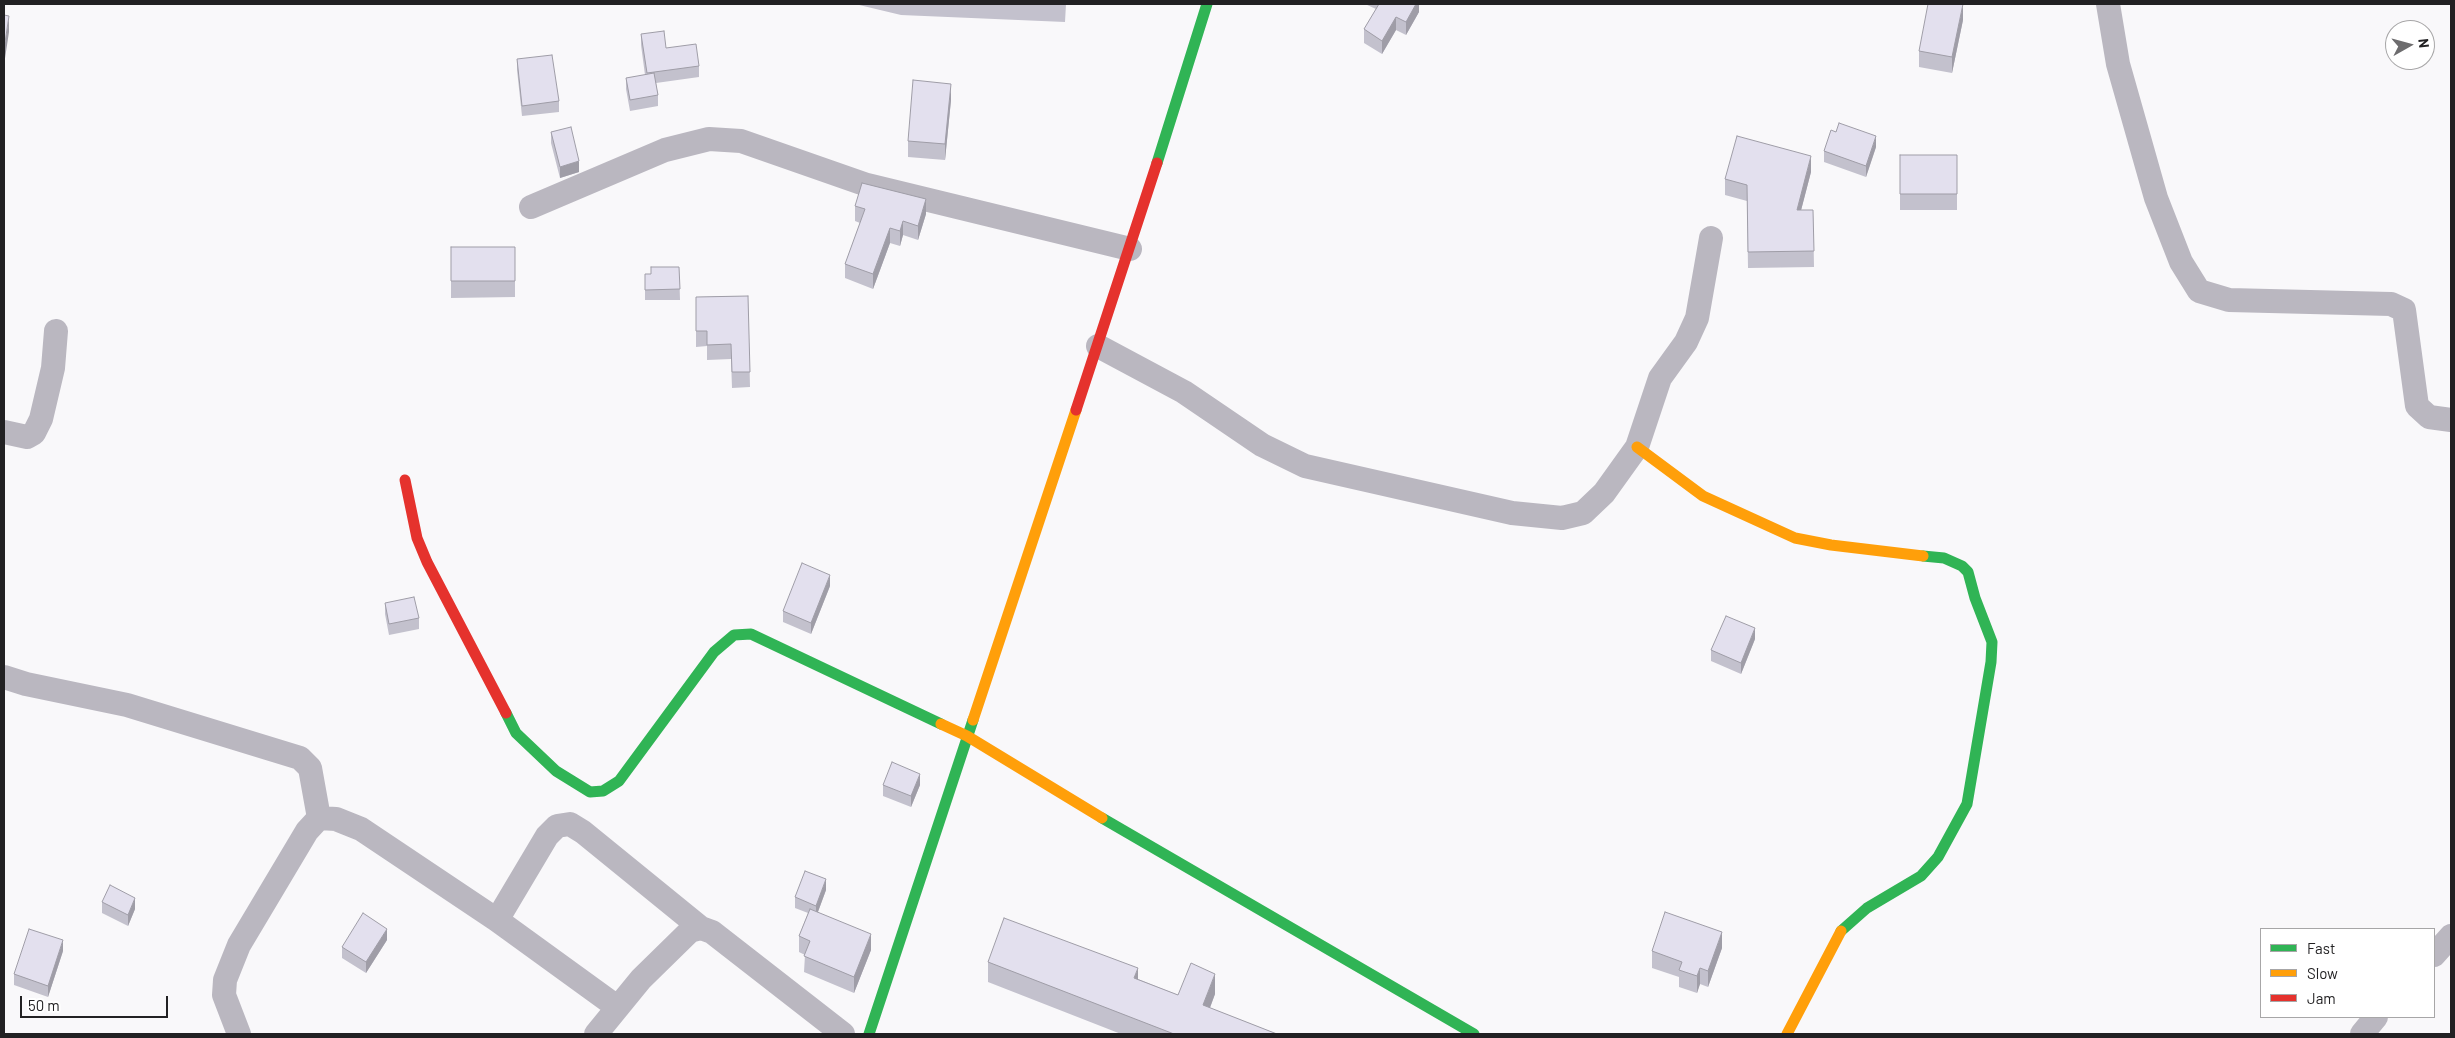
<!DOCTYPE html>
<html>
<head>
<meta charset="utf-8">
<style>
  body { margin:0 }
  #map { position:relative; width:2455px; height:1038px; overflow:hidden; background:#f9f8fa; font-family:Barlow,sans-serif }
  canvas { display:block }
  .frame { position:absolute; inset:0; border:5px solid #222123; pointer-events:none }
  .legend { position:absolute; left:2260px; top:928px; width:175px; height:90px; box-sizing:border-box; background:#fff; border:1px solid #a7a6a7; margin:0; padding:6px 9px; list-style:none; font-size:15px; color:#222123 }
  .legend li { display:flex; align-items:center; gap:10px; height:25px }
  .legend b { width:25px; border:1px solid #a7a6a7 }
  .north { position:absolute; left:2385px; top:20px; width:50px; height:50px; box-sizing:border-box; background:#fff; border:1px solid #a7a6a7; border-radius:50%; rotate:83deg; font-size:14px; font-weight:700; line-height:20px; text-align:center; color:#222123 }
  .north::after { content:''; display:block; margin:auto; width:18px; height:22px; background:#6d6c6e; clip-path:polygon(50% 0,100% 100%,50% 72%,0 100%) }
  .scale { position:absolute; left:20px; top:996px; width:148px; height:22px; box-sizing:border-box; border:2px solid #222123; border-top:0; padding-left:6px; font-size:15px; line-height:18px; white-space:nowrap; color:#222123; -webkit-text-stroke:4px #fff; paint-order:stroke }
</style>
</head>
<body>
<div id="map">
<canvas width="2455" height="1038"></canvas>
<div class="frame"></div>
<ul class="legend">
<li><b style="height:6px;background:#30b455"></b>Fast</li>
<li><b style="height:6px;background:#ff9f0a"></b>Slow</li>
<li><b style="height:6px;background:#e5322d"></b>Jam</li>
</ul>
<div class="north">N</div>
<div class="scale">50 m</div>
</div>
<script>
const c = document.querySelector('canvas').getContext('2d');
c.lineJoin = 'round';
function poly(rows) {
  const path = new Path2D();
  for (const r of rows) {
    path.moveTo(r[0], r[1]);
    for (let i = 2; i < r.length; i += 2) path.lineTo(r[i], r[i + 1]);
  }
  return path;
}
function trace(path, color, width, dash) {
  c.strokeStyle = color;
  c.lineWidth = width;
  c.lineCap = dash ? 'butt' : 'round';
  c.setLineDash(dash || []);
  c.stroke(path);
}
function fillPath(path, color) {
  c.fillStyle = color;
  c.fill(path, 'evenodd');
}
trace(poly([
  [2108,4,2118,64,2156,198,2181,262,2199,291,2229,300,2391,304,2404,310,2417,406,2429,417,2451,420],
  [531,207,665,150,709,139,741,141,867,185,1130,249],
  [1098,346,1184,392,1262,445,1305,466,1512,513,1562,518,1583,513,1604,493,1637,447,1660,378,1686,342,1697,318,1711,238],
  [4,432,27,437,34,433,41,419,53,368,56,331],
  [4,677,26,684,127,705,300,758,310,768,319,818],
  [497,920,547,836,557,826,570,824,583,832,701,928],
  [2434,955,2451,936],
  [239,1034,224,995,225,980,239,945,307,831,319,818,336,819,361,829,497,920,617,1007],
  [596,1034,641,979,690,931,701,928,712,932,843,1034],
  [2362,1034,2376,1017]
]), '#bab7c0', 24);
trace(poly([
  [1157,163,1207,4],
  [506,713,516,733,556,771,590,792,603,791,619,781,714,652,734,635,751,634,941,724],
  [1102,818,1474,1034],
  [1841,931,1867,908,1921,876,1938,857,1967,804,1991,662,1992,642,1975,598,1968,572,1962,566,1944,558,1923,556],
  [869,1034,973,720]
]), '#30b455', 11);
trace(poly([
  [1637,447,1703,496,1795,538,1831,545,1923,556],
  [973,720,1076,410],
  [941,724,967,736,1102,818],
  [1787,1034,1841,931]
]), '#ff9f0a', 11);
trace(poly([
  [1076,410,1157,163],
  [405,480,417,538,427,562,506,713]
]), '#e5322d', 11);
fillPath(poly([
  [855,4,1066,4,1065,22,901,15],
  [1365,4,1419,4,1419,12,1406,35,1396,30,1382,54,1364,43,1364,29,1376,9],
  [1963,20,1952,73,1919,67,1919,51],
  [641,34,666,48,699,66,699,77,656,83,658,95,658,106,630,111,626,89,626,78,645,75,641,45],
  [517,59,559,101,559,112,522,116,517,70],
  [951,100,945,160,908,157,908,141],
  [551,132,579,172,560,178,551,143],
  [1876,147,1866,177,1824,162,1824,151],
  [1900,155,1957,155,1957,210,1900,210],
  [1811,172,1801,210,1813,210,1814,267,1748,268,1747,201,1725,195,1725,179],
  [855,206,926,214,918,240,903,235,900,246,890,243,873,289,845,278,845,264,860,223,855,221],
  [451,247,515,247,515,297,451,298],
  [679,267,680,300,645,300,645,274,651,274],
  [748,296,750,387,732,388,731,359,707,360,707,346,696,347,696,297],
  [830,586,811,634,783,622,783,611],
  [385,603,419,618,419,629,389,635,385,614],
  [1755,639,1741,674,1711,661,1711,650],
  [883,785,920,785,911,807,883,796],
  [826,890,818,912,871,950,854,993,804,972,805,955,799,952,799,936,808,913,795,908,795,897],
  [102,902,135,909,128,926,102,913],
  [387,940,366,973,342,958,342,947],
  [1722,948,1708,987,1700,984,1697,993,1679,987,1679,977,1652,968,1652,951],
  [63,951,48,997,14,985,14,974],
  [988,962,1138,979,1178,995,1215,994,1210,1008,1277,1034,1121,1034,988,982]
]), '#c3c1cd');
fillPath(poly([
  [1416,4,1419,4,1419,12,1406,35,1406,22],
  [1963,4,1963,20,1952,73,1952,57],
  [9,16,9,32,4,65,4,49],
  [1396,17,1396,30,1382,54,1382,41],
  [951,84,951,100,945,160,945,144],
  [1876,136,1876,147,1866,177,1866,166],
  [1811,156,1811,172,1797,226,1797,210],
  [579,161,579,172,560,178,560,167],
  [926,199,926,214,918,240,918,226],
  [903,221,903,235,900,246,900,231],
  [890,228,890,243,873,289,873,274],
  [830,575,830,586,811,634,811,623],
  [1755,628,1755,639,1741,674,1741,663],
  [920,774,920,785,911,807,911,796],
  [826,879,826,890,816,917,816,906],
  [135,898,135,909,128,926,128,915],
  [387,929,387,940,366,973,366,962],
  [1722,932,1722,948,1708,987,1708,971],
  [871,934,871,950,854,993,854,977],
  [63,940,63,951,48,997,48,986],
  [1138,968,1138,989,1134,978],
  [1700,968,1700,984,1697,993,1697,976],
  [1215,974,1215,994,1203,1026,1203,1005]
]), '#9f9da7');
const building = poly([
  [1379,4,1416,4,1406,22,1396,17,1382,41,1364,29,1379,4],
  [1928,4,1963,4,1952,57,1919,51,1928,4],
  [4,15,9,16,4,49,4,15],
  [664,31,666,48,696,44,699,66,647,73,641,34,664,31],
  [552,55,559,101,522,106,517,59,552,55],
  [654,73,658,95,630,100,626,78,654,73],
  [913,80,951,84,945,144,908,141,913,80],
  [1839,123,1876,136,1866,166,1824,151,1831,130,1836,132,1839,123],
  [571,127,579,161,560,167,551,132,571,127],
  [1737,136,1811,156,1797,210,1813,210,1814,251,1748,252,1747,185,1725,179,1737,136],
  [1900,155,1957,155,1957,194,1900,194,1900,155],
  [862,183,926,199,918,226,903,221,900,231,890,228,873,274,845,264,865,209,855,206,862,183],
  [451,247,515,247,515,281,451,281,451,247],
  [651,267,679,267,680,289,645,290,645,274,651,274,651,267],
  [748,296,750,372,732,372,731,344,707,345,707,331,696,331,696,297,748,296],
  [802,563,830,575,811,623,783,611,802,563],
  [414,597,419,618,389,624,385,603,414,597],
  [1726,616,1755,628,1741,663,1711,650,1726,616],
  [892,762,920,774,911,796,883,785,892,762],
  [805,871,826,879,816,906,795,897,805,871],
  [110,885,135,898,128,915,102,902,110,885],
  [810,909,871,934,854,977,804,956,810,941,799,936,810,909],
  [1665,912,1722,932,1708,971,1700,968,1697,976,1679,970,1682,962,1652,951,1665,912],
  [363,913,387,929,366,962,342,947,363,913],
  [1004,918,1138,968,1134,978,1178,995,1191,963,1215,974,1203,1005,1277,1034,1174,1034,988,962,1004,918],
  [29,929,63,940,48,986,14,974,29,929]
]);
fillPath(building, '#e3e0ee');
trace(building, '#9f9da7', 1);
</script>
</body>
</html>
